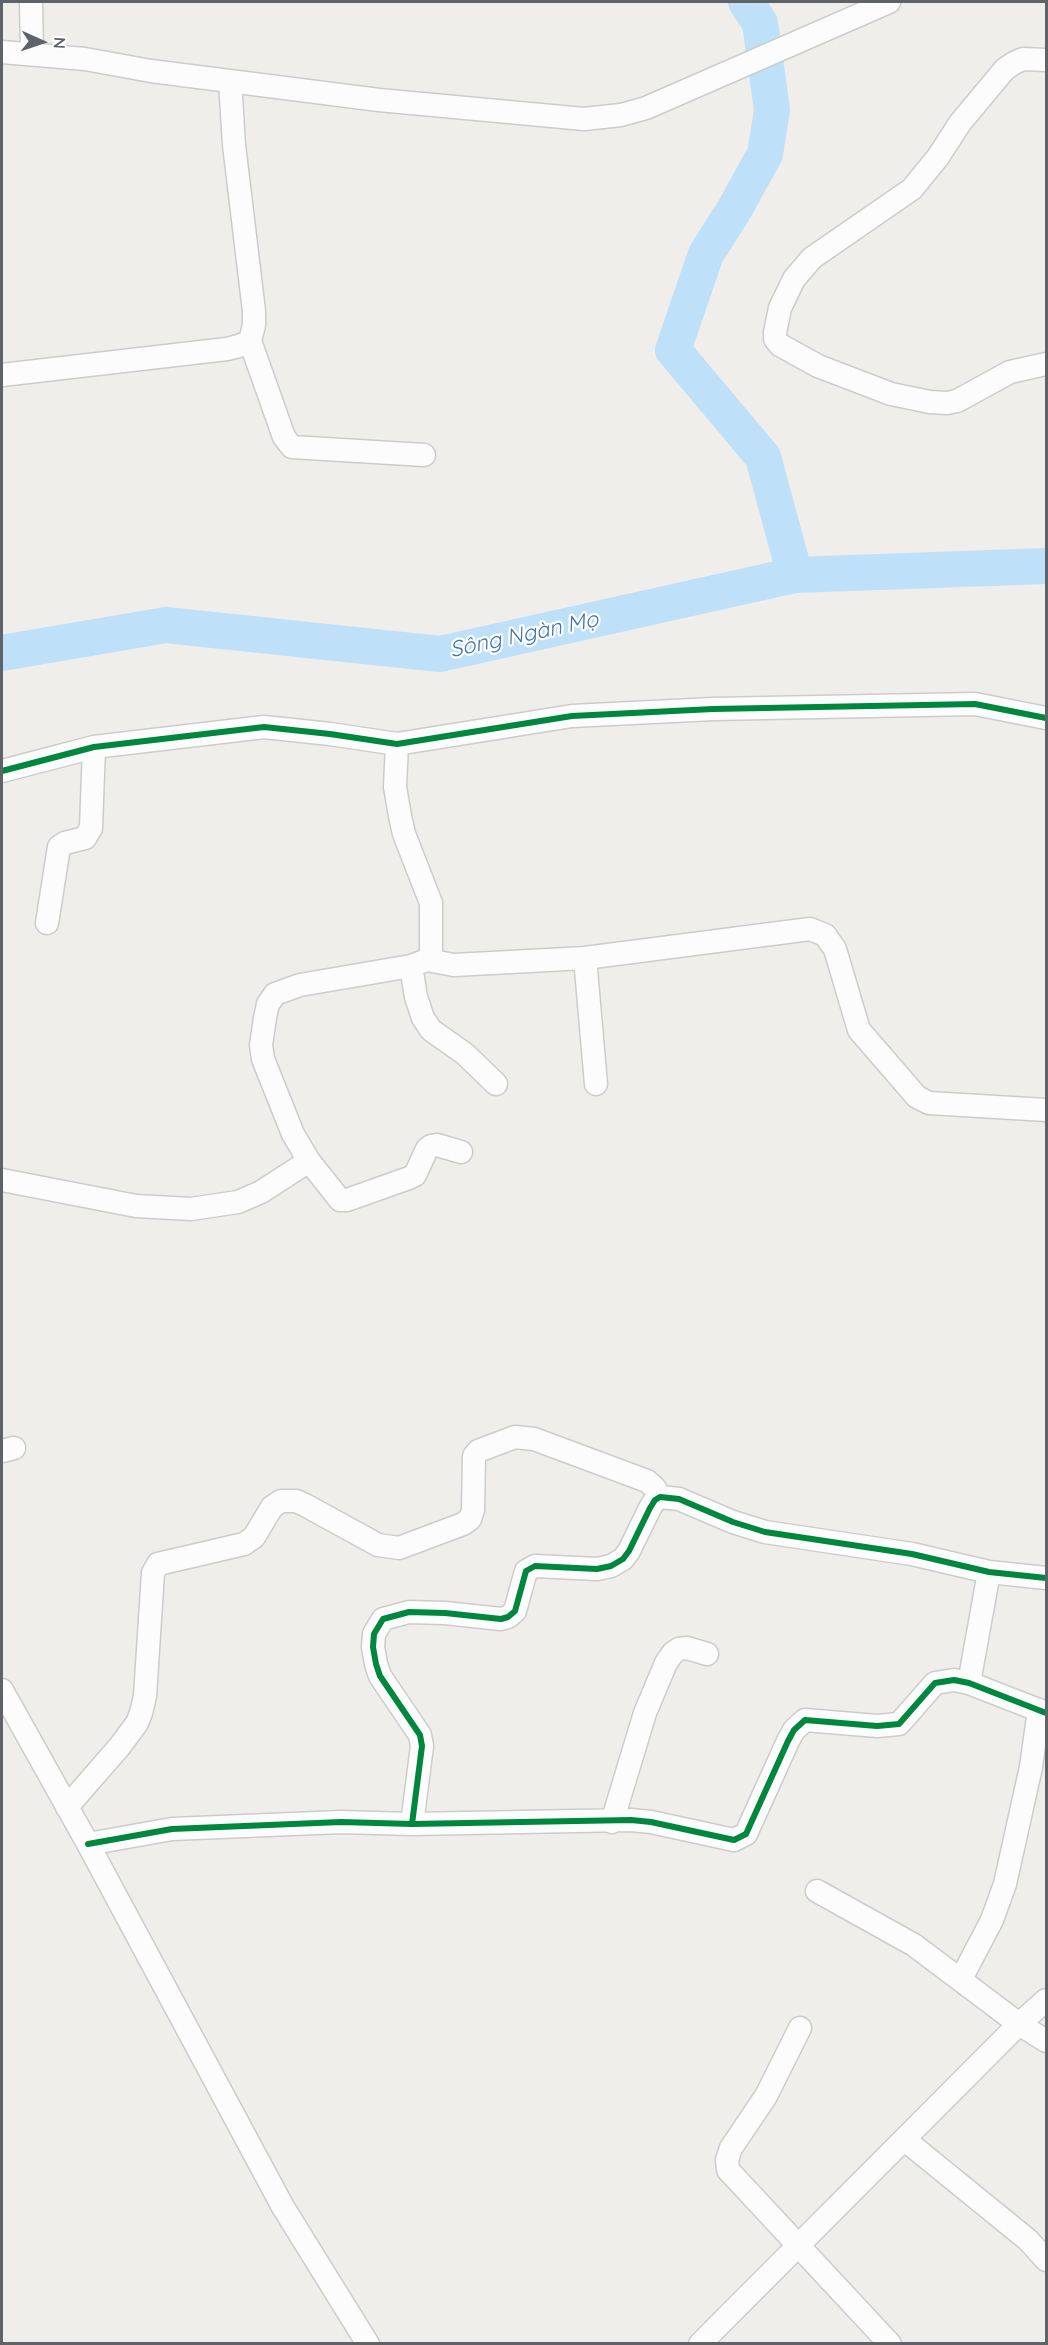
<!DOCTYPE html>
<html>
<head>
<meta charset="utf-8">
<style>
  body { margin:0 }
  #map { position:relative; width:1048px; height:2345px; overflow:hidden; background:#efeeea; font-family:Quicksand,sans-serif }
  canvas { display:block }
  .frame { position:absolute; inset:0; border:3px solid #5f6368; pointer-events:none }
  .north { position:absolute; left:12px; top:12px; width:60px; height:60px; -webkit-text-stroke:4px #fff; paint-order:stroke; rotate:93deg; font-size:16px; font-weight:700; line-height:24px; text-align:center; color:#5f6368 }
  .north::after { content:''; display:block; margin:auto; width:21px; height:27px; background:#5f6368; clip-path:polygon(50% 0,100% 100%,50% 72%,0 100%) }
</style>
</head>
<body>
<div id="map">
<canvas width="1048" height="2345"></canvas>
<div class="frame"></div>
<div class="north">N</div>
</div>
<script>
const c = document.querySelector('canvas').getContext('2d');
c.lineJoin = 'round';
function poly(rows) {
  const path = new Path2D();
  for (const r of rows) {
    path.moveTo(r[0], r[1]);
    for (let i = 2; i < r.length; i += 2) path.lineTo(r[i], r[i + 1]);
  }
  return path;
}
function trace(path, color, width, dash) {
  c.strokeStyle = color;
  c.lineWidth = width;
  c.lineCap = dash ? 'butt' : 'round';
  c.setLineDash(dash || []);
  c.stroke(path);
}
function write(font, color, halo, rows, align = 'center') {
  c.font = font + ' Quicksand,sans-serif';
  c.lineWidth = 4.5;
  c.setLineDash([]);
  c.textBaseline = 'middle';
  c.strokeStyle = halo;
  c.fillStyle = color;
  for (const [text, x, y, turn = 0] of rows) {
    c.save();
    c.translate(x, y);
    c.rotate((+turn || 0) * Math.PI / 180);
    c.textAlign = isNaN(turn) ? turn : align;
    if (halo) c.strokeText(text, 0, 0);
    c.fillText(text, 0, 0);
    c.restore();
  }
}
trace(poly([
  [746,2,760,23,772,110,765,154,734,210,706,254,673,350,763,457,795,575],
  [2,653,166,625,440,654,795,575,1046,566]
]), '#bfe0f9', 36);
const minor = poly([
  [31,2,32,53],
  [2,52,85,59,151,71,379,100,584,119,621,115,646,108,889,2],
  [1046,60,1023,59,1014,63,1005,69,960,123,938,157,912,189,812,258,794,279,780,308,775,333,775,339,780,345,818,366,891,394,930,402,947,403,957,401,1010,372,1046,364],
  [250,341,284,437,292,447,424,455],
  [2,375,227,349,239,346,250,341,254,325,254,311,234,145,230,81],
  [397,744,395,787,400,816,404,834,431,903,431,953,427,960,411,966,300,985,275,994,268,1004,265,1018,261,1045,263,1059,293,1134,309,1161,340,1200,347,1200,409,1178,415,1175,427,1149,431,1146,437,1145,461,1152],
  [2,771,94,747,264,727,330,734,397,744,572,716,713,709,975,704,1046,718],
  [47,923,59,847,65,843,85,838,91,828,94,747],
  [585,958,596,1084],
  [427,960,454,965,585,958,810,929,825,935,835,949,859,1030,917,1097,929,1103,1046,1110],
  [411,966,416,997,423,1018,431,1030,465,1054,496,1084],
  [2,1180,136,1206,191,1209,238,1202,261,1192,309,1161],
  [2,1451,14,1448],
  [969,1683,989,1572],
  [2,1690,88,1844,283,2207,368,2344],
  [67,1807,120,1746,137,1723,141,1713,145,1696,153,1573,158,1564,244,1544,254,1537,272,1507,281,1501,296,1501,305,1505,378,1545,399,1548,463,1524,470,1519,473,1510,474,1456,478,1451,515,1437,534,1439,647,1481,654,1487,660,1497],
  [612,1822,645,1713,666,1663,673,1653,679,1649,687,1648,707,1654],
  [412,1824,422,1746,420,1735,380,1676,376,1664,373,1647,374,1634,383,1619,409,1612,445,1613,501,1619,508,1617,515,1611,526,1571,535,1566,597,1569,611,1566,623,1559,629,1551,650,1508,655,1500,660,1497,679,1499,733,1522,765,1532,912,1554,989,1572,1046,1578],
  [88,1844,172,1829,341,1822,412,1824,631,1820,651,1822,734,1840,746,1834,788,1741,794,1730,805,1720,877,1726,899,1724,935,1683,954,1680,969,1683,1046,1713],
  [817,1891,914,1945,1019,2024,1046,2041],
  [961,1979,992,1920,1005,1884,1031,1767,1039,1710],
  [800,2028,766,2096,731,2148,727,2160,728,2170,890,2344],
  [905,2140,1028,2240,1046,2260],
  [700,2344,1019,2024,1046,2000]
]);
trace(minor, '#cbcccc', 25);
trace(minor, '#fdfcfc', 22);
trace(poly([
  [2,771,94,747,264,727,330,734,397,744,572,716,713,709,975,704,1046,718],
  [412,1824,422,1746,420,1735,380,1676,376,1664,373,1647,374,1634,383,1619,409,1612,445,1613,501,1619,508,1617,515,1611,526,1571,535,1566,597,1569,611,1566,623,1559,629,1551,650,1508,655,1500,660,1497,679,1499,733,1522,765,1532,912,1554,989,1572,1046,1578],
  [88,1844,172,1829,341,1822,412,1824,631,1820,651,1822,734,1840,746,1834,788,1741,794,1730,805,1720,877,1726,899,1724,935,1683,954,1680,969,1683,1046,1713]
]), '#00873e', 6);
write('italic 22px', '#4174aa', '#fff', [
  ["Sông Ngàn Mọ",524,635,-12]
]);
</script>
</body>
</html>
